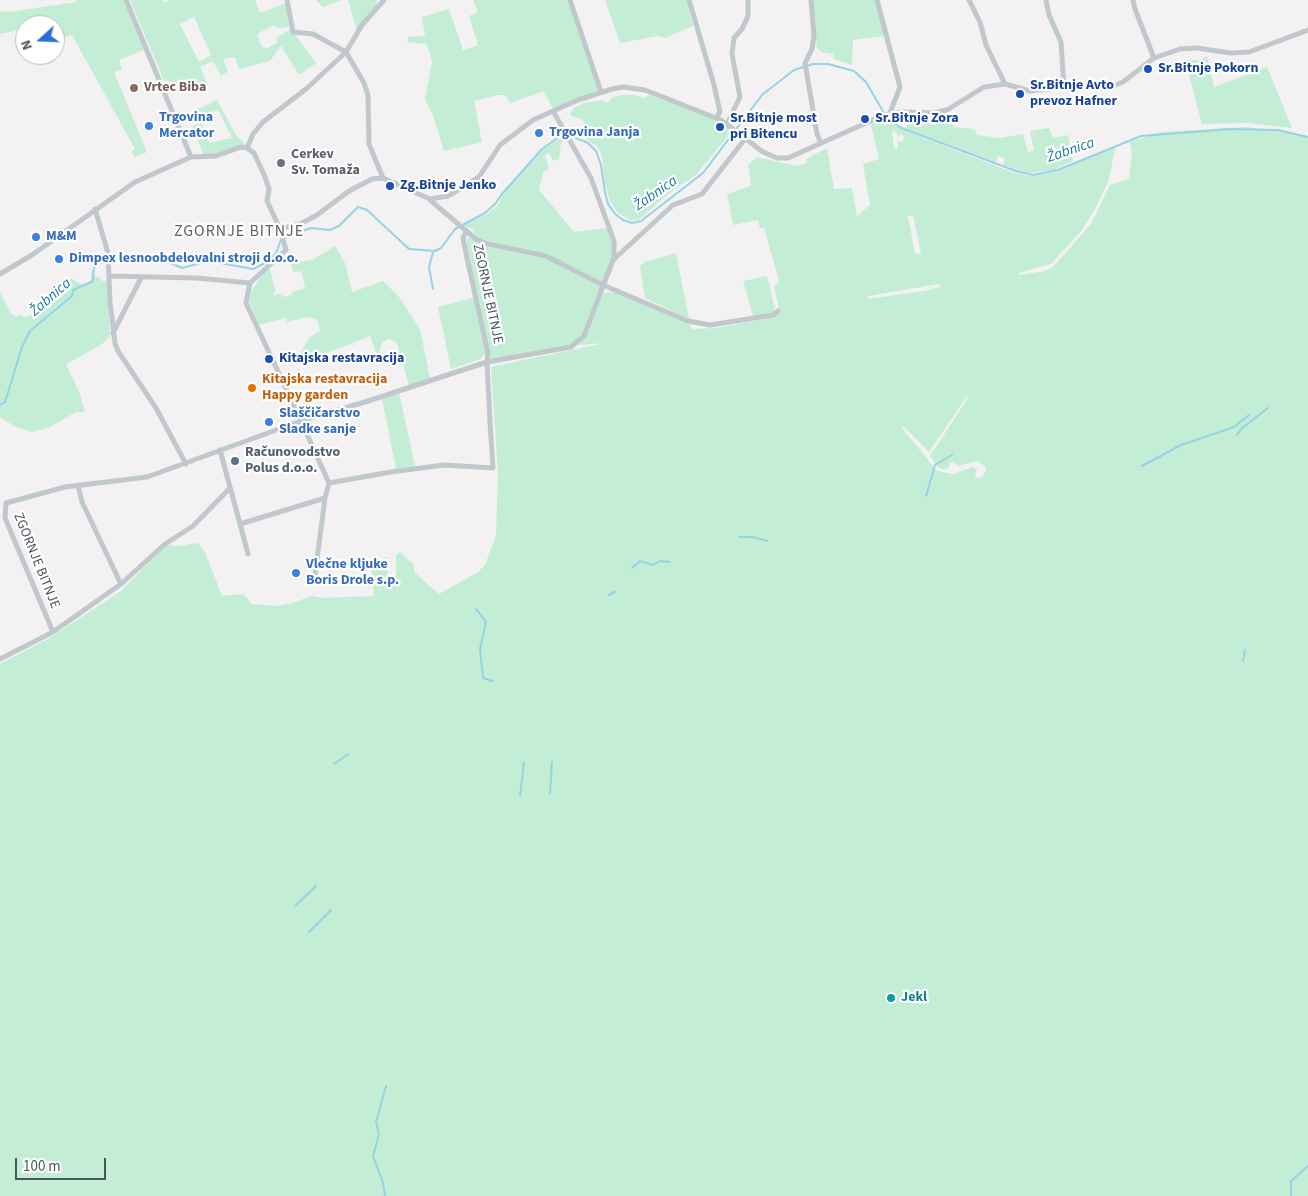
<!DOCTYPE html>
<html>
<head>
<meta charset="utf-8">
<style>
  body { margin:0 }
  #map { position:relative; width:1308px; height:1196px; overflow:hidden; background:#f3f1f1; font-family:"Source Sans 3",sans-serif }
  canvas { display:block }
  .north { position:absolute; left:15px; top:15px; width:50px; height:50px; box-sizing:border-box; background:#fff; border:1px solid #b7bbbe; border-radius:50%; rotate:250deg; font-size:14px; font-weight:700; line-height:20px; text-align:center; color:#4a545d }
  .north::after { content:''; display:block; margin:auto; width:18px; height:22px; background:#276fd7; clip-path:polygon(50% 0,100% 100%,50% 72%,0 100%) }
  .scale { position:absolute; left:15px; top:1158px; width:91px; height:22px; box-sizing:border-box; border:2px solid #4a545d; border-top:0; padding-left:6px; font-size:15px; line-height:18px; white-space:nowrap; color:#4a545d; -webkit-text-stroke:4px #fff; paint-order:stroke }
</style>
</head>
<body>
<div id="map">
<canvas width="1308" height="1196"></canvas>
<div class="north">N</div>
<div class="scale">100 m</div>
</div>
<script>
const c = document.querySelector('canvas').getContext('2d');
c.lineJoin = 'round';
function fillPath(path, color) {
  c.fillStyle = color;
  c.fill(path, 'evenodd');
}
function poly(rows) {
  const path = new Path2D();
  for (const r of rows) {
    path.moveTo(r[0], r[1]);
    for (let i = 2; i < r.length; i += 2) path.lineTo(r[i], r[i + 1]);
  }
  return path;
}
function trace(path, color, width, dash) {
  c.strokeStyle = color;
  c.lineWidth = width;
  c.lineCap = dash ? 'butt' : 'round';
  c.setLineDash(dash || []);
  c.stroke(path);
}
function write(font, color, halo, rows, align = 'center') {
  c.font = font + ' "Source Sans 3",sans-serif';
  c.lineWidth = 4.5;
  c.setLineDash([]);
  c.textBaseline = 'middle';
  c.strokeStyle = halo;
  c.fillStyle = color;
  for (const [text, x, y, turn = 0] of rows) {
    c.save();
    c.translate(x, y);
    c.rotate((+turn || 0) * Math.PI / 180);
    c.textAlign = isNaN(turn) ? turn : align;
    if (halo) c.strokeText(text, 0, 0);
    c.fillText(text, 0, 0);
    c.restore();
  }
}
fillPath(poly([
  [78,0,124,0,144,50,119,60,122,69,114,72,147,152,135,157,131,152,135,149,72,35,58,39,55,34,55,25,25,25,25,29,0,34,0,11,9,12,76,2],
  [130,0,162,0,163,3,170,0,255,0,260,13,286,3,289,27,277,28,275,25,257,34,262,47,268,48,277,43,276,38,291,29,316,63,299,75,281,46,270,61,239,69,235,57,223,59,228,71,221,76,213,61,200,67,208,85,190,92,167,80,164,81],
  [194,17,211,55,199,62,180,24],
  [316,0,341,0,323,7],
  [348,0,376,0,378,5,357,30],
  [473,0,568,0,598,90,553,109,544,91,510,103,505,95,497,95,474,101,482,142,444,151,433,116,425,99,432,62,427,44,407,42,408,37,425,36,422,17,449,9,463,50,478,45,469,16,478,12],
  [605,0,687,0,693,26,665,38,658,36,620,43],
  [813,0,876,0,885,36,853,40,852,65,834,59,833,54,821,52,817,48],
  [1207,56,1214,87,1267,67,1292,128,1246,123,1202,124,1185,60,1202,60],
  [621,95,635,95,644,98,649,95,653,96,718,121,732,131,696,175,672,191,638,220,630,220,618,213,610,201,605,183,602,156,597,146,580,135,585,124,582,119,571,116,570,113,574,108,584,103,602,100,607,103,613,97],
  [217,100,236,135,245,144,219,154,204,156,192,126,201,123,209,143,232,138,218,110,211,112,212,116,201,120,198,109],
  [949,116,949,119,952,120,953,127,975,129,977,135,1000,138,1023,134,1028,152,1034,150,1030,131,1049,128,1053,138,1068,135,1073,161,1054,170,1029,173,1003,165,1005,158,998,156,996,162,907,129,908,119,918,121],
  [885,118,897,127,923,138,1015,173,1032,176,1057,172,1116,146,1108,182,1096,207,1082,230,1051,264,1018,273,1020,275,1045,271,1053,267,1091,224,1110,185,1129,179,1132,154,1130,142,1160,132,1246,127,1293,133,1308,138,1308,1196,0,1196,0,664,51,637,121,591,166,545,179,546,198,543,205,552,222,596,243,594,252,604,275,606,293,603,311,596,323,598,374,596,371,565,387,557,388,579,396,579,396,555,400,552,413,564,415,573,439,594,478,572,485,565,496,535,498,473,491,367,605,343,578,345,585,339,603,294,608,292,617,293,689,324,692,329,716,328,773,317,780,313,774,287,779,281,764,228,760,228,758,220,733,225,727,194,751,186,748,165,757,157,796,166,807,163,806,159,827,148,834,189,852,188,857,216,870,205,863,164,879,159,871,124],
  [896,131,898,138,900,134,905,136,902,143,898,140,898,148,894,149,892,132],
  [913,215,921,253,915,254,908,216],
  [939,284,940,287,924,291,868,299,868,296],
  [967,396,968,398,930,456,937,466,942,469,947,469,952,461,959,466,977,461,981,463,986,468,984,475,979,479,975,476,977,469,973,467,954,474,937,471,902,428,903,426,929,452],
  [565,135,567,139,561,143,559,159,553,161,549,153,545,156,549,169,543,172,539,190,574,232,608,228,613,242,612,260,602,282,547,254,498,244,477,237,472,229,463,225,486,215,497,206,507,188,544,149],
  [469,237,488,247,548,259,601,286,583,335,570,346,490,360,467,246,467,238],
  [335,246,345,263,352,292,383,281,399,297,420,329,430,378,409,386,398,347,395,341,388,339,383,342,380,347,380,355,377,356,370,336,322,355,301,357,299,355,310,337,320,331,317,320,307,317,287,322,286,318,259,325,249,301,250,294,263,273,270,269,276,292,273,293,274,296,279,294,286,297,292,294,292,292,305,288,301,271,293,272,291,263,312,260],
  [676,253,687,309,689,319,645,298,640,266,645,262],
  [94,270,94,276,101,278,102,281,107,281,110,336,101,345,66,364,80,394,85,412,76,412,48,428,31,432,16,427,0,417,0,292,10,312,16,317,20,315,27,317,60,298,69,290,71,278,82,285,91,282,91,271],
  [767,276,775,309,773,313,753,316,743,281],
  [475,297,486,353,480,359,451,369,438,307],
  [399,393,415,466,396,469,382,398]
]), '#c4edd5');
trace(poly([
  [887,117,899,127,912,132,1016,171,1033,175,1058,170,1141,136,1230,129,1278,130,1308,137],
  [285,237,311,228,330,230,339,226,358,207,367,210,409,249,435,251,441,248,455,229,485,213,496,203,502,194,542,149,559,137,569,135,588,143,596,151,601,165,605,192,608,204,615,214,623,220,632,223,641,221,703,173,762,95,794,70,813,64,828,64,854,71,866,82,884,113],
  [433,289,429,267,433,252],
  [0,405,5,402,22,347,30,331,72,296,73,290,93,281,94,267,99,263,151,255,182,268,209,261,253,269,265,263,276,253,281,240],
  [1237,435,1241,429,1268,408],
  [1142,466,1181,445,1234,427,1249,415],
  [926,496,935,465,952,455],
  [739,537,753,537,767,541],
  [632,568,640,561,653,565,660,561,670,562],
  [609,595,615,592],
  [476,609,486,622,480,649,483,678,493,681],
  [1243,661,1245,650],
  [334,764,348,754],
  [550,793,552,762],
  [520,796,524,762],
  [296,905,316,886],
  [309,932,331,910],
  [385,1196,383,1183,373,1156,379,1134,376,1122,386,1086],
  [1291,1196,1291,1181,1308,1166]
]), '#94d3e6', 2);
trace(poly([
  [287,0,293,32,313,34,346,52,364,83,368,95,369,144,383,178],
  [570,0,601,92],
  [689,0,714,85,720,112,716,118],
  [811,0,814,36,812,49,805,63,817,134,821,143],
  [877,0,900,87,890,113],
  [969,0,980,22,986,45,1005,84],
  [1046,0,1049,15,1061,42,1064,87],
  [1133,0,1135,9,1154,58],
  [553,111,591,178,614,241,614,260],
  [727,124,740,97,732,54,734,38,742,29,748,16,748,0],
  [247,148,253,134,263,122,306,89,346,52,362,25,384,0],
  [430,200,476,239,488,244,546,256,603,285,688,321,710,325,773,315,778,311],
  [95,209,108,253,110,302,115,343,118,351,156,408,186,464],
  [280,229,300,224,317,215,349,191,372,179,383,178,430,199,448,196,479,177,500,145,533,120,578,100,612,89,623,87,645,90,721,120,763,152,777,158,788,158,884,115,902,112,933,113,947,110,984,87,1005,84,1030,91,1064,87,1108,88,1123,82,1154,58,1180,49,1197,48,1230,53,1249,52,1308,30],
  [466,232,463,238,467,258,488,353,487,362,490,422,493,468,444,465,391,472,329,483,301,421,365,402,487,362,571,347,584,336,613,260,673,205,702,194,745,139],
  [0,274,32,255,135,182,191,157],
  [109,276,196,278,250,283],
  [113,333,141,278],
  [220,450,240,524,325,498],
  [78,485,82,502,121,584],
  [240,524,248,554],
  [315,575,325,498,329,483],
  [53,632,5,518,6,503,65,487,147,477,301,421,246,303,250,283,286,250,280,229,267,201,269,189,265,177,254,153,247,148,241,147,216,156,191,157,126,0],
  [0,659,53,632,121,584,165,544,193,526,230,488]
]), '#c0c8ce', 5);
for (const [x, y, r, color] of [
  [1148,69,5,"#1a4fb4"],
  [134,88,5,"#8d6e63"],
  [1020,94,5,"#1a4fb4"],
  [865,119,5,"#1a4fb4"],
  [149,126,5,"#3f7fe0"],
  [720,127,5,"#1a4fb4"],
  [539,133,5,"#3f7fe0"],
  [281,163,5,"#6b7280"],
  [390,186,5,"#1a4fb4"],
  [36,237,5,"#3f7fe0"],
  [59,259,5,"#3f7fe0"],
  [269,359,5,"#1a4fb4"],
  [252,388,5,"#e8710a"],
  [269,422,5,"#3f7fe0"],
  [235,461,5,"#5c6f8a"],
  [296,573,5,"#3f7fe0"],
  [891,998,5,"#0f9aa8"]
]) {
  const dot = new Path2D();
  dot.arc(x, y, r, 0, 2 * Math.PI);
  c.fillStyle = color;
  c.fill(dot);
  trace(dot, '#fff', 2);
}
write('bold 14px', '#164399', '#fff', [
  ["Sr.Bitnje Pokorn",1158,69],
  ["Sr.Bitnje Avto",1030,86],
  ["prevoz Hafner",1030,102],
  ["Sr.Bitnje most",730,119],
  ["pri Bitencu",730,135],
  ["Sr.Bitnje Zora",875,119],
  ["Zg.Bitnje Jenko",400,186],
  ["Kitajska restavracija",279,359]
], 'left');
write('bold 14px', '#785e54', '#fff', [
  ["Vrtec Biba",144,88]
], 'left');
write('bold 14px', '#366cbe', '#fff', [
  ["Trgovina",159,118],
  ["Mercator",159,134],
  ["Trgovina Janja",549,133],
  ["M&M",46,237],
  ["Dimpex lesnoobdelovalni stroji d.o.o.",69,259],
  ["Slaščičarstvo",279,414],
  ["Sladke sanje",279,430],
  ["Vlečne kljuke",306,565],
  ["Boris Drole s.p.",306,581]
], 'left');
write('bold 14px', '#5b616d', '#fff', [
  ["Cerkev",291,155],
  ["Sv. Tomaža",291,171]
], 'left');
write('14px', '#4a545d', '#fff', [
  ["ZGORNJE BITNJE",487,294,78],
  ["ZGORNJE BITNJE",36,561,68]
]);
write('bold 14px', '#c56008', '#fff', [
  ["Kitajska restavracija",262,380],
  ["Happy garden",262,396]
], 'left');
write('bold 14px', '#4e5e75', '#fff', [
  ["Računovodstvo",245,453],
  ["Polus d.o.o.",245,469]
], 'left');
write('bold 14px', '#0d838f', '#fff', [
  ["Jekl",901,998]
], 'left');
write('italic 15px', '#177b9c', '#fff', [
  ["Žabnica",1071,151,-19],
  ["Žabnica",656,194,-35],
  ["Žabnica",51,298,-41]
]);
c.letterSpacing = '1px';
write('16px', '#5e6165', '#fff', [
  ["ZGORNJE BITNJE",239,232]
]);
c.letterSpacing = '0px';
</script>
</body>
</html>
